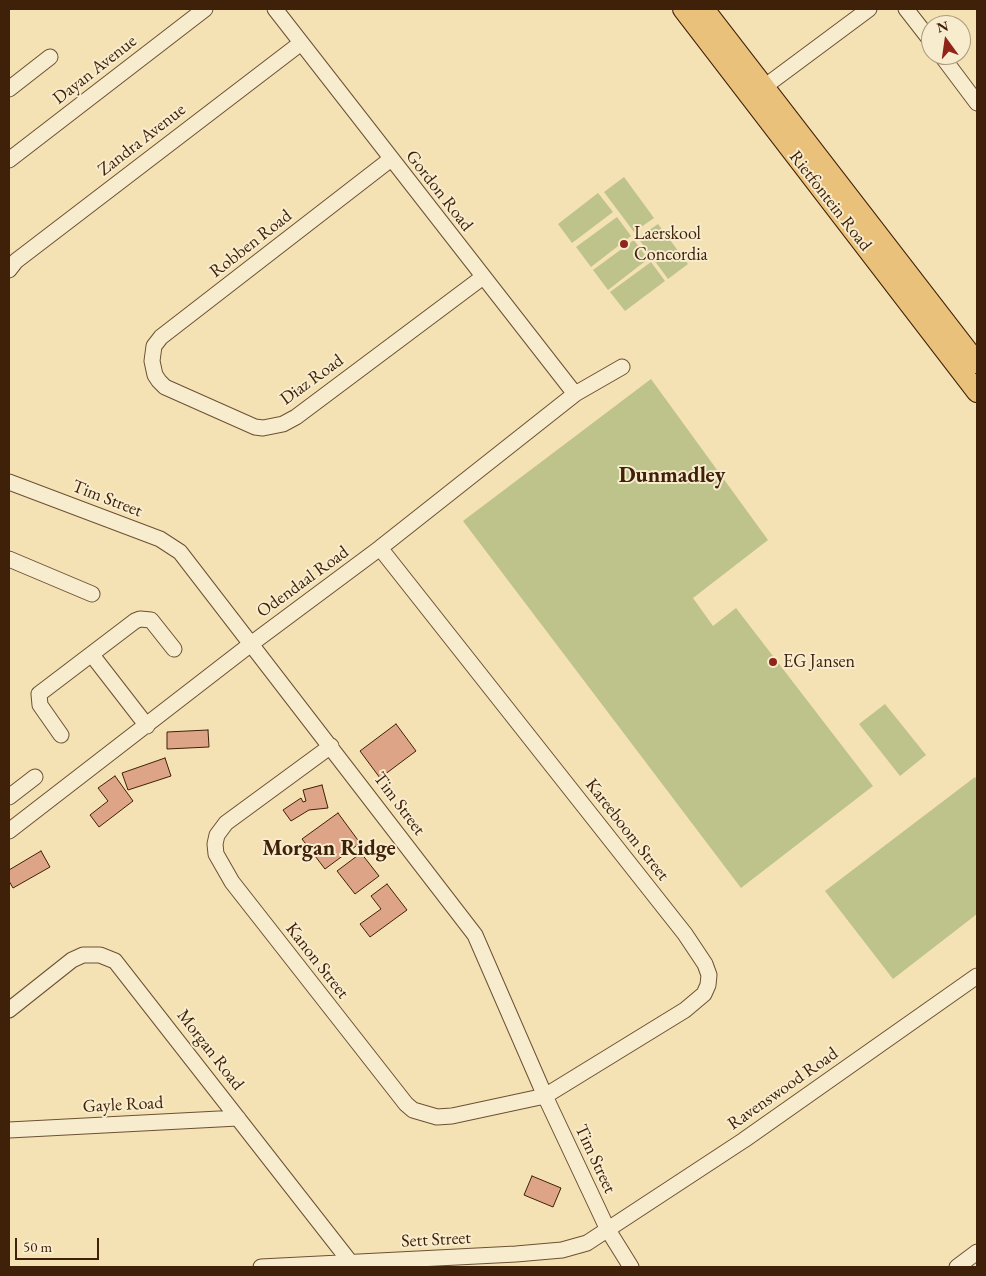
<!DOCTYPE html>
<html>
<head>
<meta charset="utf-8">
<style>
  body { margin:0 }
  #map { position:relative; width:986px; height:1276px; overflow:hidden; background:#f4e2b4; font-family:"EB Garamond",serif }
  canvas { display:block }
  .frame { position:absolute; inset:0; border:10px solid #3f2008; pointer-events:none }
  .north { position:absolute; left:921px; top:15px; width:50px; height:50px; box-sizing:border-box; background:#f8ecce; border:1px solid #ae9a7f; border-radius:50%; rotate:346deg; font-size:14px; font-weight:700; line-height:20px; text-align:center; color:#3f2008 }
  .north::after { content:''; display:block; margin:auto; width:18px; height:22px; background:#8f2418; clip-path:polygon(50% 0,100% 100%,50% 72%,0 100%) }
  .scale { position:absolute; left:15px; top:1238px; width:84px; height:22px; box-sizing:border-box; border:2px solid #3f2008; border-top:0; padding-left:6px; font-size:15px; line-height:18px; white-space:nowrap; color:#3f2008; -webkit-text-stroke:4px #f8ecce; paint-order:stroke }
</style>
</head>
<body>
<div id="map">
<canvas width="986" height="1276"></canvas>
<div class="frame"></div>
<div class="north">N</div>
<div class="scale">50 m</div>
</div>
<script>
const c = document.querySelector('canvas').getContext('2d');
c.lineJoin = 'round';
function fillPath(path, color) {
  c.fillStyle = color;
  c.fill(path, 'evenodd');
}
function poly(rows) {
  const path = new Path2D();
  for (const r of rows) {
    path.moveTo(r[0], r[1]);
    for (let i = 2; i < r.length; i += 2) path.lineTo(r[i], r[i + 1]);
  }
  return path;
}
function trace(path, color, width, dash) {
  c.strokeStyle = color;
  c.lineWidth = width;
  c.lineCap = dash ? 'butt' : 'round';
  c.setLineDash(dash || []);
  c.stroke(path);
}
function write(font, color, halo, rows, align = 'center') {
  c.font = font + ' "EB Garamond",serif';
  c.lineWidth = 4;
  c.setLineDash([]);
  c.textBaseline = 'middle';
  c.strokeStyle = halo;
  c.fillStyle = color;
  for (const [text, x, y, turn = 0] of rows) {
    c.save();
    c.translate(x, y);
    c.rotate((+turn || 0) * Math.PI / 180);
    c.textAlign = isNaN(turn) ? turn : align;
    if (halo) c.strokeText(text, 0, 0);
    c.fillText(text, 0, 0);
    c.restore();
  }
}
fillPath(poly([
  [624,177,654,218,634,232,604,192],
  [598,193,613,212,572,243,558,224],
  [617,217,631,236,591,267,576,247],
  [658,224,688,264,668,279,638,238],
  [634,240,648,259,608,290,593,270],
  [651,262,665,281,625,311,610,292],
  [651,379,768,540,693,598,713,626,736,608,873,786,741,888,463,521],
  [885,704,926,755,900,776,859,724],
  [975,777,977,780,977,914,893,979,825,891]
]), '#bec28b');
const building = poly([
  [396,724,416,751,380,778,360,751,396,724],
  [208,730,209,747,167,749,167,732,208,730],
  [165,758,171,776,128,790,122,773,165,758],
  [115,776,133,801,99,827,90,815,108,801,98,788,115,776],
  [322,785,328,808,309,810,291,821,283,810,301,798,303,802,306,801,303,790,322,785],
  [338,813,360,843,325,869,302,839,338,813],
  [41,851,50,867,13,888,9,881,9,870,41,851],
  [361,853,379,876,355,894,337,871,361,853],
  [387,884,407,910,370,937,360,924,381,909,371,896,387,884],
  [532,1176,561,1188,553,1207,524,1195,532,1176]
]);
fillPath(building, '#dea487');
trace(building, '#3f2008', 1);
const minor = poly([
  [275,9,575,394],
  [906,9,931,41],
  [941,55,977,103],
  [9,89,50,57],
  [756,93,869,9],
  [391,159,161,337,154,346,152,361,155,375,159,381,165,387,255,427,263,428,283,424,296,417,483,277],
  [9,160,205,9],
  [9,270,16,261,301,43],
  [9,482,160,539,180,552,475,935,545,1096,608,1230,631,1267],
  [9,559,92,594],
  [92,655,147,726],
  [61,735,40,705,39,694,135,621,140,619,151,620,174,649],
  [331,746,226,823,217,835,215,844,216,854,232,882,406,1104,413,1110,437,1117,452,1116,545,1096,685,1010,704,994,708,985,709,975,705,964,685,934,380,548],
  [9,797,35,777],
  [9,831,251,644,380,548,575,394,622,367],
  [9,1010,72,960,83,955,100,955,115,961,351,1263],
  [9,1130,238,1118],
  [261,1267,516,1254,562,1250,587,1243,744,1140,977,976],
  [957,1267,977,1252]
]);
const major = poly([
  [683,9,977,392],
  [704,9,977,363]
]);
trace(minor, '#6c5033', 17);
trace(major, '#3f2008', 22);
trace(minor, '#f8ecce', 15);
trace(major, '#eac17a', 20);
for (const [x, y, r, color] of [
  [624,244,5,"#8f2418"],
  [773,662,5,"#8f2418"]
]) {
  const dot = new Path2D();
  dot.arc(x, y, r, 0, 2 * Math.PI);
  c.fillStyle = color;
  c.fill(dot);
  trace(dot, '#f8ecce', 2);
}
write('18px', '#3f2008', '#f8ecce', [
  ["Dayan Avenue",95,70,-38],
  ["Zandra Avenue",142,140,-38],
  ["Gordon Road",439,191,52],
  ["Rietfontein Road",830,201,52],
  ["Robben Road",251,244,-38],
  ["Diaz Road",312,380,-36],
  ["Tim Street",107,499,21],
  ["Odendaal Road",303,582,-36],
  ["Tim Street",399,804,53],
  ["Kareeboom Street",627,830,52],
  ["Kanon Street",317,961,52],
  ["Morgan Road",210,1050,52],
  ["Ravenswood Road",783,1089,-35],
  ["Gayle Road",123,1105,-3],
  ["Tim Street",595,1159,65],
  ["Sett Street",436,1240,-3]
]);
write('18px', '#3f2008', '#f8ecce', [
  ["Laerskool",634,234],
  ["Concordia",634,255],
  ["EG Jansen",783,662]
], 'left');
write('bold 22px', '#3f2008', '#f8ecce', [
  ["Dunmadley",672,476],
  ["Morgan Ridge",329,849]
]);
</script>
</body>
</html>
